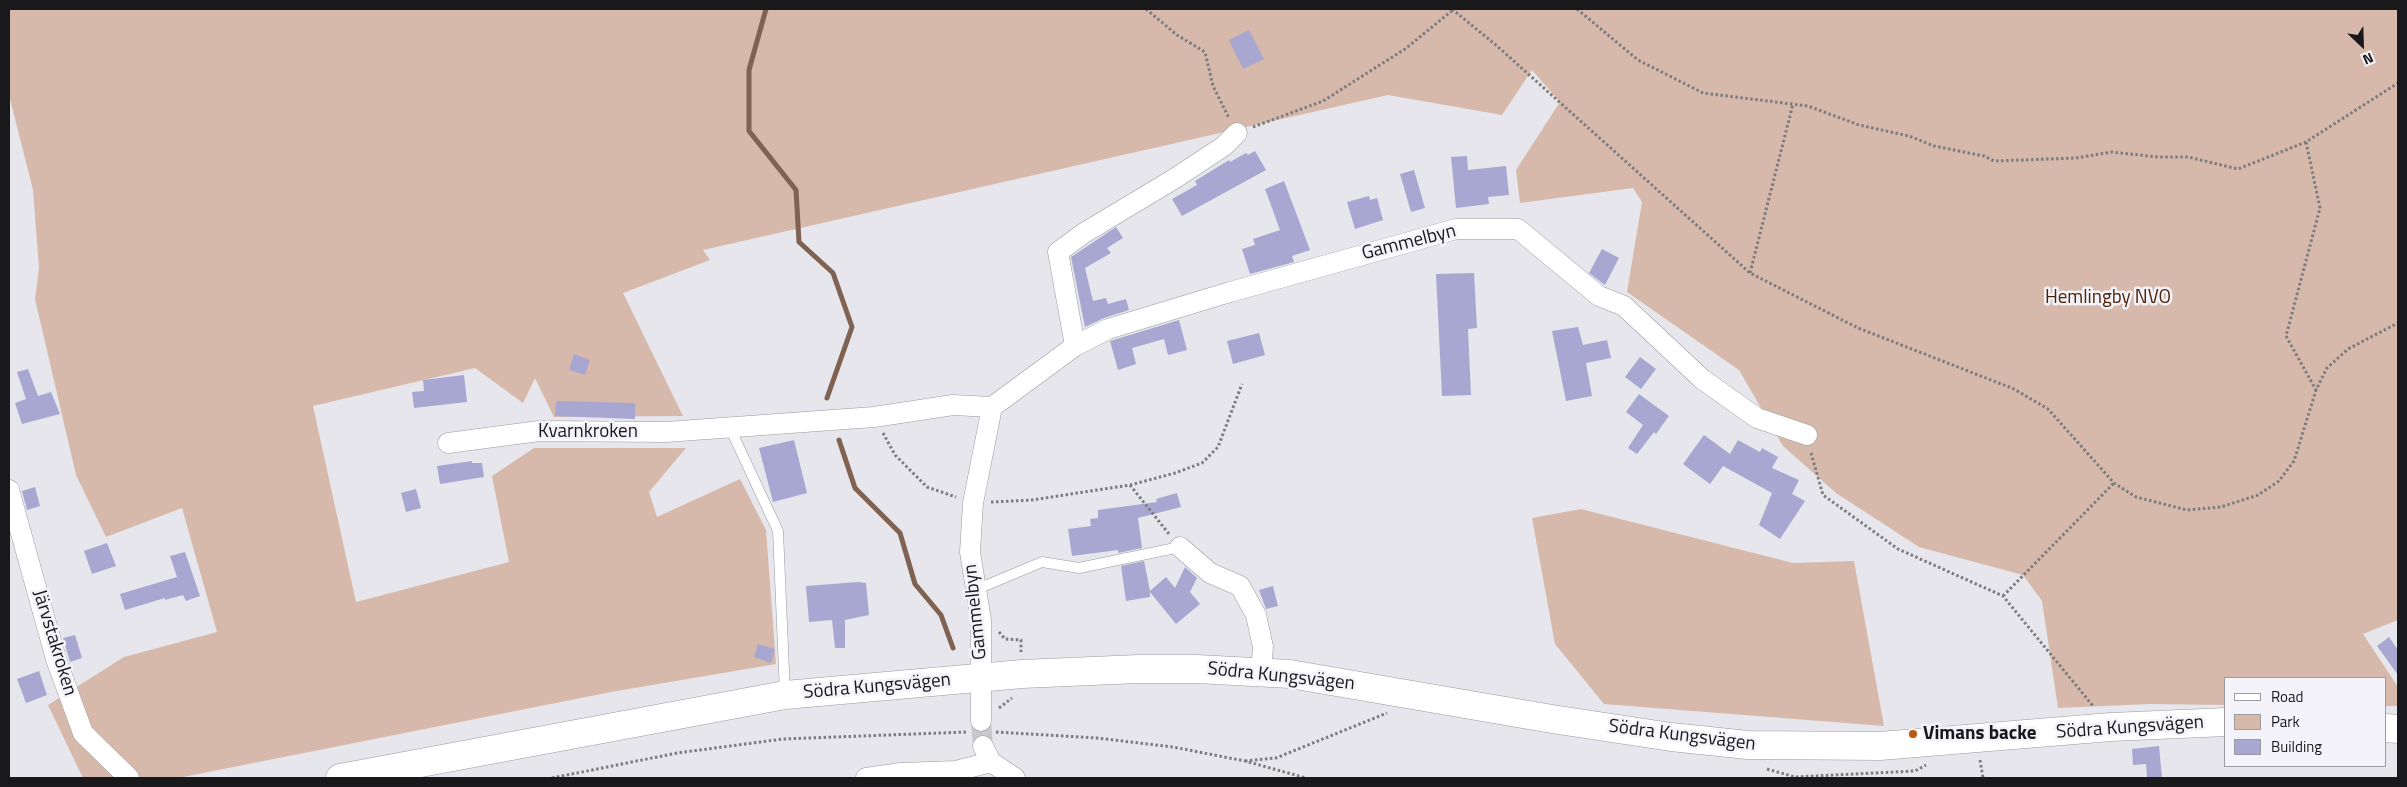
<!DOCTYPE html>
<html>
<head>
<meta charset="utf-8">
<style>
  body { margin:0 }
  #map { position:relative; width:2407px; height:787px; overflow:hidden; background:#e6e6ec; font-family:"Titillium Web",sans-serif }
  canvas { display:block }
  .frame { position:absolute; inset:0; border:10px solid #19191b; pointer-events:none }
  .legend { position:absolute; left:2224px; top:677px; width:162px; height:90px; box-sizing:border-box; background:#f3f3f9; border:1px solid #9c9ca0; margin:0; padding:6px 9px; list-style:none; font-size:15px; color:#19191b }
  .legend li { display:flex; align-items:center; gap:10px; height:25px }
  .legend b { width:25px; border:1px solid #9c9ca0 }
  .north { position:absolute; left:2337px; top:20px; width:50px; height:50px; -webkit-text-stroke:4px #f3f3f9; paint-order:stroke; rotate:156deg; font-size:14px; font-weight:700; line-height:20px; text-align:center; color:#19191b }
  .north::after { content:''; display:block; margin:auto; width:18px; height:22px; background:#19191b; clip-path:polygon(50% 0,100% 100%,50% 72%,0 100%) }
</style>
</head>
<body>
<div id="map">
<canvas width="2407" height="787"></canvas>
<div class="frame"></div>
<ul class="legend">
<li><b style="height:6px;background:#fff"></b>Road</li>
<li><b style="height:14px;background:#d6b9aa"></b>Park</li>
<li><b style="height:14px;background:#a7a7d2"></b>Building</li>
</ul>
<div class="north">N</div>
</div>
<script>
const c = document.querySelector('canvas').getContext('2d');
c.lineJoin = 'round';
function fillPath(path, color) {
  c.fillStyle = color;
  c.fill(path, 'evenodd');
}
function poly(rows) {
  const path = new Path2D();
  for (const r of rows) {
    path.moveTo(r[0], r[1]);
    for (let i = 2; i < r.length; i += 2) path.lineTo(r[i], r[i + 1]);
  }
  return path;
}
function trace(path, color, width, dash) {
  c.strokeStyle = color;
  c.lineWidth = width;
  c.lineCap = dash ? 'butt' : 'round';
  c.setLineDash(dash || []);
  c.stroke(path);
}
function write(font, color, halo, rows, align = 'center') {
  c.font = font + ' "Titillium Web",sans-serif';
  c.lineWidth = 5;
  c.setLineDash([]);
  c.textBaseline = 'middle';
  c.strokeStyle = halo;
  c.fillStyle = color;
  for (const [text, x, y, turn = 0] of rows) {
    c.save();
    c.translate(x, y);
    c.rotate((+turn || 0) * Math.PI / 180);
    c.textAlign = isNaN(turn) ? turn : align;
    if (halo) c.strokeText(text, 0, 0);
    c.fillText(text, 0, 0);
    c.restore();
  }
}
fillPath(poly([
  [9,9,2398,9,2398,620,2363,634,2398,687,2398,706,2386,706,2386,678,2226,678,2226,705,2150,704,2058,708,2042,601,2023,575,1919,547,1836,493,1783,446,1739,370,1627,292,1642,202,1633,188,1520,203,1516,170,1560,102,1532,70,1502,115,1388,95,703,250,710,260,623,293,683,416,554,417,535,378,523,403,475,368,313,406,356,602,509,562,492,476,534,448,686,448,649,492,657,517,740,479,766,530,776,664,611,692,178,778,83,778,48,705,124,657,217,632,182,508,106,537,76,475,35,299,39,268,33,190,9,95],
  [1581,509,1793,563,1854,561,1884,726,1604,704,1555,644,1532,518]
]), '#d6b9aa');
trace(poly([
  [766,9,749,70,749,131,796,190,799,242,833,273,852,327,827,398],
  [839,440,855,488,900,533,915,584,941,615,953,648]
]), '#7f6252', 5);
fillPath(poly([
  [1249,30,1264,59,1243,69,1229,40],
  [1255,151,1266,170,1182,216,1172,199,1197,185,1195,181,1229,160,1230,162,1246,153,1248,155],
  [1467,156,1468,170,1506,166,1509,195,1488,197,1489,204,1456,208,1451,157],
  [1414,170,1425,208,1411,212,1400,174],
  [1284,181,1310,250,1292,256,1294,262,1250,274,1242,249,1255,245,1253,239,1280,230,1265,189],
  [1369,196,1370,200,1377,198,1383,220,1355,229,1347,202],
  [1116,227,1123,238,1107,248,1111,253,1085,268,1093,301,1106,298,1108,304,1126,299,1129,310,1104,318,1085,327,1071,257],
  [1602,249,1619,258,1605,285,1589,273],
  [1474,273,1477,328,1468,329,1471,395,1442,396,1436,274],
  [1179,320,1187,350,1168,355,1164,339,1132,348,1136,364,1118,370,1110,341],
  [1578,327,1583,345,1607,340,1611,358,1586,363,1592,396,1566,401,1552,331],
  [1259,333,1265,355,1233,364,1227,341],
  [574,354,590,360,585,375,569,370],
  [1640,357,1656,369,1641,389,1625,377],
  [28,369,38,396,51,392,60,414,22,424,15,403,26,399,17,372],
  [464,375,467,402,414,408,412,392,424,391,423,380],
  [1639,394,1669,416,1656,434,1654,432,1637,454,1628,448,1643,425,1626,412],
  [556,401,635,403,635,419,555,416],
  [1704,435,1730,454,1738,440,1760,452,1762,448,1778,457,1772,468,1799,480,1792,494,1805,501,1780,539,1759,525,1772,493,1723,466,1710,484,1683,464],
  [794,440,807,493,773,502,759,448],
  [472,461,472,463,482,463,484,477,440,484,437,466],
  [35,487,40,506,27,510,22,491],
  [416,489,421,508,406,512,401,493],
  [1177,493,1181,507,1138,518,1142,548,1118,553,1118,550,1072,556,1068,529,1091,526,1090,519,1098,518,1098,510,1157,502,1156,499],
  [107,543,116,566,92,574,84,551],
  [185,552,200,596,186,601,183,595,165,600,165,598,125,610,120,594,177,577,170,556],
  [1144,561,1150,591,1166,577,1175,588,1185,567,1197,578,1190,592,1200,604,1176,624,1150,592,1150,597,1126,601,1121,566],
  [858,582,866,583,869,615,845,620,845,648,835,648,832,620,809,622,806,586],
  [1273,586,1278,606,1266,609,1259,590],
  [75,635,82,658,70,662,63,638],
  [2389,637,2398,650,2398,675,2377,646],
  [758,644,775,649,771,663,754,657],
  [39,671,47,695,26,703,17,679],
  [2159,746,2162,778,2147,778,2146,764,2133,765,2132,749]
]), '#a7a7d2');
trace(poly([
  [981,721,983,746]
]), '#c7c7cd', 20, [20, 10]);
const lane = poly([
  [730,428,778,531,785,694],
  [975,590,1042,562,1079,568,1180,547]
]);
const street = poly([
  [1075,346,1058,252,1084,233,1174,179,1224,146,1237,133],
  [448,443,539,431,666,432,874,417,953,405,992,407],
  [9,490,56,659,83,733,129,778],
  [1180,547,1210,573,1240,586,1256,615,1263,647,1261,672],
  [981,721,981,620,970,552,973,503,992,407,1075,346,1108,329,1230,292,1456,229,1518,229,1599,296,1624,306,1702,379,1757,418,1807,435],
  [983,746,991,762],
  [991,762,1015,778],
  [866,778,901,773,956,771,991,762]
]);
const primary = poly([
  [2386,728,2398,729],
  [340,778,785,695,1022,674,1138,669,1197,669,1290,674,1552,719,1671,737,1748,745,1880,746,2111,727,2226,722]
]);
trace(lane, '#99999e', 11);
trace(street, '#99999e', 21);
trace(primary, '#99999e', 29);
trace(poly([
  [1146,9,1177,35,1205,52,1213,86,1229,118],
  [1452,9,1497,46,1750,273,1858,328,2014,389,2048,409,2114,483,2136,497,2187,510,2221,507,2258,495,2279,481,2294,461,2316,390,2327,368,2348,349,2398,323],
  [1577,9,1638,60,1703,93,1808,106,1859,125,1909,136,1934,146,1984,156,1994,161,2076,158,2112,152,2158,157,2188,157,2238,169,2306,142,2398,83],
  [1253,127,1323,101,1405,49,1453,10],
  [2306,142,2320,208,2286,336,2316,390],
  [1750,273,1793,104],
  [883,433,895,455,927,487,956,497],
  [1811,453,1823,495,1898,549,2003,596,2093,706],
  [1130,485,1169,534],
  [991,502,1032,500,1130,485,1175,473,1202,463,1218,447,1242,384],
  [2003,596,2114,483],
  [999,632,1005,639,1021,640,1021,652],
  [999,708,1012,698],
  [996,732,1097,738,1173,747,1245,761,1306,778],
  [1980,760,1983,778],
  [1245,761,1276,758,1387,713],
  [1767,769,1795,777,1915,771,1926,765],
  [552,778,677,753,783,739,967,732]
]), '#7c7c80', 3, [2.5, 2.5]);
trace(lane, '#fff', 10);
trace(street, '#fff', 20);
trace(primary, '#fff', 28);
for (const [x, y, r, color] of [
  [1913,734,5,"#b85812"]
]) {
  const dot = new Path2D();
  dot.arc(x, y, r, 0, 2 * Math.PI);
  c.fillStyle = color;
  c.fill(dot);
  trace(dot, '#f3f3f9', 2);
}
write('19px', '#19191b', '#f3f3f9', [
  ["Gammelbyn",1409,243,-14],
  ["Kvarnkroken",588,432],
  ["Gammelbyn",976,612,-96],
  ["Järvstakroken",54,643,73],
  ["Södra Kungsvägen",1281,677,6],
  ["Södra Kungsvägen",877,687,-5],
  ["Södra Kungsvägen",2130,728,-4],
  ["Södra Kungsvägen",1682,736,7]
]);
write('19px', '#4c2308', '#f3f3f9', [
  ["Hemlingby NVO",2108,298]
]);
write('bold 19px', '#19191b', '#f3f3f9', [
  ["Vimans backe",1923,734]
], 'left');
</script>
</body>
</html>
